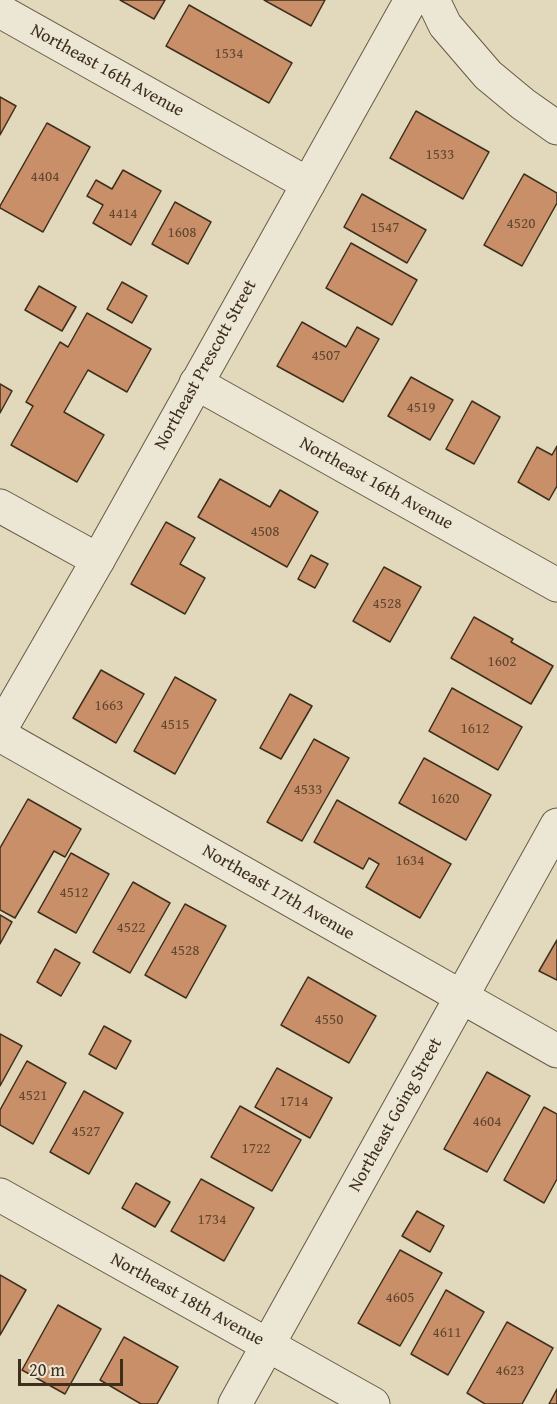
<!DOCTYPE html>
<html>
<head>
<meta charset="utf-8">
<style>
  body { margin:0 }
  #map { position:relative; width:557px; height:1404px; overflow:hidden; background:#e2d9bd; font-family:"Gentium Book Plus",serif }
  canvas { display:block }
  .scale { position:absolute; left:18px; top:1359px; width:105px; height:27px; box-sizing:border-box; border:3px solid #3e2f1d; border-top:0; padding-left:8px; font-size:18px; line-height:21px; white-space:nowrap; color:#3e2f1d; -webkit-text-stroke:4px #ece6d4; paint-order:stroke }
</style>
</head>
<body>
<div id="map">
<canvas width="557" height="1404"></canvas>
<div class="scale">20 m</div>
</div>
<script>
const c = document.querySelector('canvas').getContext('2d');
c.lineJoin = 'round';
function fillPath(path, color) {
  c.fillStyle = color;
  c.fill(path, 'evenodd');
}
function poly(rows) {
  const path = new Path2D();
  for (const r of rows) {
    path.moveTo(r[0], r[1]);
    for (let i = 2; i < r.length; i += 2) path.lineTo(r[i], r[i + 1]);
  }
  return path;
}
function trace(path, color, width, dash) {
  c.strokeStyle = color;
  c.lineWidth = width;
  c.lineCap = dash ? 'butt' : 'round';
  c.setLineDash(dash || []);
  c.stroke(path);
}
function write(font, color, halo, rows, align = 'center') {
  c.font = font + ' "Gentium Book Plus",serif';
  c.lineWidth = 4.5;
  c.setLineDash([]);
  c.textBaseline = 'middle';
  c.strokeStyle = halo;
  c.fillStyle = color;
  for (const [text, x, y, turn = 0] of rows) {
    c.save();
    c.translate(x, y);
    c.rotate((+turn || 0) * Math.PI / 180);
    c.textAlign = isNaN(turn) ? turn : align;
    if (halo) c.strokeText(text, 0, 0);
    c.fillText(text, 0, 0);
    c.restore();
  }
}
const building = poly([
  [120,0,165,0,154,19,120,0],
  [264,0,325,0,311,26,264,0],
  [189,5,292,63,269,103,166,46,189,5],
  [0,97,16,106,0,135,0,97],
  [416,111,489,152,463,199,390,158,416,111],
  [47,123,90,147,43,232,0,208,0,206,47,123],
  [123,170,161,191,131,245,93,223,103,205,87,196,96,180,112,189,123,170],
  [524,174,557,193,557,203,522,266,484,245,524,174],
  [362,194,426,230,407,263,344,227,362,194],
  [175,202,211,222,188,264,152,244,175,202],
  [351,243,417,280,392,325,326,288,351,243],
  [122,282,147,296,132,323,107,309,122,282],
  [39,286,76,307,62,331,25,310,39,286],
  [87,313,151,349,127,392,88,370,64,412,104,435,77,482,11,445,33,406,26,402,60,342,68,347,87,313],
  [302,322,346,347,357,327,379,339,343,402,277,366,302,322],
  [411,377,453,400,430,440,388,416,411,377],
  [0,384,12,391,0,413,0,384],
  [472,401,500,417,474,464,446,449,472,401],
  [557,446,557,486,549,500,518,482,537,447,552,455,557,446],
  [220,479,270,507,280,490,318,512,287,567,198,517,220,479],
  [166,522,195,538,180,564,205,578,185,614,131,584,166,522],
  [311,555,328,564,315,588,298,579,311,555],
  [384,567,421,587,390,642,353,621,384,567],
  [474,617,513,639,511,642,553,666,531,704,451,658,474,617],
  [101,670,144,694,116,743,73,718,101,670],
  [175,677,216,700,175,774,134,751,175,677],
  [452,688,522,727,498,770,429,731,452,688],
  [290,694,312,706,281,759,260,748,290,694],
  [314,739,349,758,302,841,267,822,314,739],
  [424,758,491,795,466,840,399,803,424,758],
  [28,799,81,829,65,857,54,851,15,918,0,910,0,848,28,799],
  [337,800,451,864,420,918,366,887,379,864,369,858,363,869,314,842,337,800],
  [71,853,109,874,76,933,38,912,71,853],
  [133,882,170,903,130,973,93,952,133,882],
  [185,904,226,926,186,998,145,975,185,904],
  [0,915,12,922,0,944,0,915],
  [557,940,557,980,539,971,557,940],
  [55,949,80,963,61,996,37,982,55,949],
  [308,977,376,1016,349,1063,281,1025,308,977],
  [104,1026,131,1041,116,1069,89,1054,104,1026],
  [0,1034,22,1046,0,1086,0,1034],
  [27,1061,66,1083,33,1144,0,1125,0,1110,27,1061],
  [277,1068,332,1098,310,1138,255,1107,277,1068],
  [487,1072,530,1096,487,1172,444,1149,487,1072],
  [84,1091,123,1113,89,1174,50,1152,84,1091],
  [240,1106,301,1140,272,1191,211,1157,240,1106],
  [544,1107,557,1114,557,1179,544,1203,504,1180,544,1107],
  [201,1179,254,1208,224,1261,171,1231,201,1179],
  [136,1183,170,1202,155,1227,122,1208,136,1183],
  [417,1211,444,1226,430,1252,402,1236,417,1211],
  [400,1250,442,1273,400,1346,358,1323,400,1250],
  [0,1275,26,1290,0,1335,0,1275],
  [446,1290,484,1312,448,1375,411,1354,446,1290],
  [58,1305,101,1329,65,1394,22,1370,58,1305],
  [507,1322,553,1348,522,1404,485,1404,467,1393,507,1322],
  [124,1337,178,1367,157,1404,141,1404,100,1380,124,1337],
  [557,1389,557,1404,549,1404,557,1389]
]);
fillPath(building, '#c98f68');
trace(building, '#3e2f1d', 1.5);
const minor = poly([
  [0,11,308,184],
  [196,383,557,585],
  [0,506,98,560],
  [0,735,557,1051],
  [0,1195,373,1404],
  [235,1404,557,825]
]);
const tertiary = poly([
  [433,0,445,25,488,75,523,104,557,128],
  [0,730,98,560,411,0]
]);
trace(minor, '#675a45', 35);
trace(tertiary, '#675a45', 35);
trace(minor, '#ece6d4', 33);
trace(tertiary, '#ece6d4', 33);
write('15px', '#614730', null, [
  ["1534",229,54],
  ["1533",440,155],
  ["4404",45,177],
  ["4414",123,214],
  ["4520",521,224],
  ["1547",385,228],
  ["1608",182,233],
  ["4507",326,356],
  ["4519",421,408],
  ["4508",265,532],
  ["4528",387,604],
  ["1602",502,662],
  ["1663",109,706],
  ["4515",175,725],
  ["1612",475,729],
  ["4533",308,790],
  ["1620",445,799],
  ["1634",410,861],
  ["4512",74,893],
  ["4522",131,928],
  ["4528",185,951],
  ["4550",329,1020],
  ["4521",33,1096],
  ["1714",294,1102],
  ["4604",487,1122],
  ["4527",86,1132],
  ["1722",256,1149],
  ["1734",212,1220],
  ["4605",400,1298],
  ["4611",447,1333],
  ["4623",510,1371]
]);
write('18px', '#3e2f1d', '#ece6d4', [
  ["Northeast 16th Avenue",107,71,29],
  ["Northeast Prescott Street",206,365,-61],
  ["Northeast 16th Avenue",376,484,29],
  ["Northeast 17th Avenue",278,893,30],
  ["Northeast Going Street",396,1115,-61],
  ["Northeast 18th Avenue",187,1300,29]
]);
</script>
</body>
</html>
